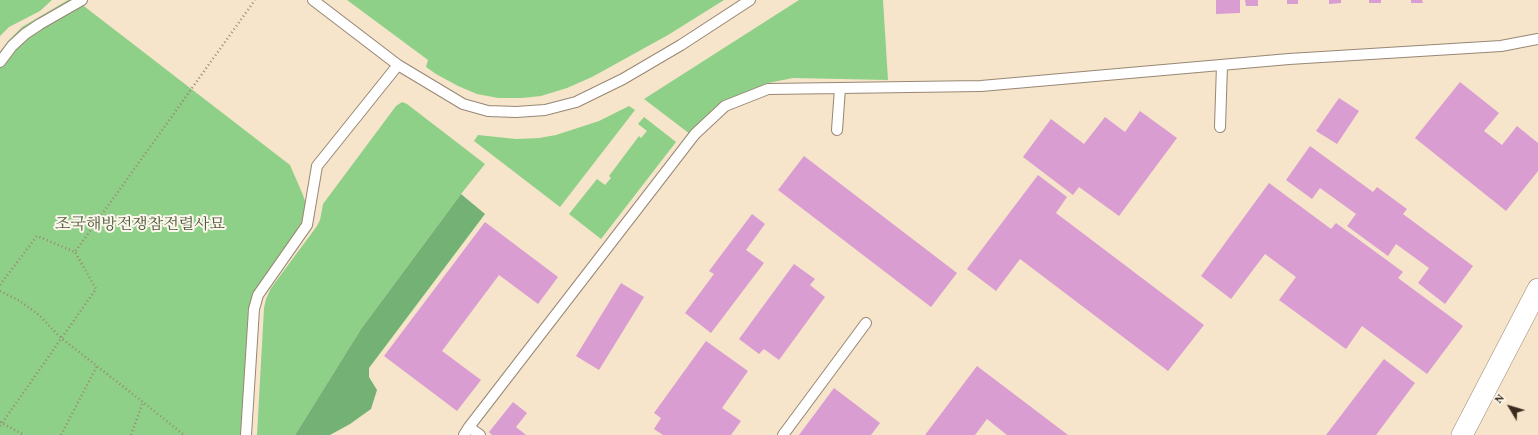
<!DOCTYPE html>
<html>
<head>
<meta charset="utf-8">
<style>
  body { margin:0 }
  #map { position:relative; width:1538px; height:435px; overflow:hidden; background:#f6e4cb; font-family:Vollkorn,serif }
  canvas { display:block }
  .north { position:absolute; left:1490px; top:387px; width:40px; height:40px; -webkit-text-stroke:3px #fbf7ec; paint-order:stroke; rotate:308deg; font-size:11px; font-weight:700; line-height:16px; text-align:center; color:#3b2a1e }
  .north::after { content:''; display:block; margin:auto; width:14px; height:18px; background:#3b2a1e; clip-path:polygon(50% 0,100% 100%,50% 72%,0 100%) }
</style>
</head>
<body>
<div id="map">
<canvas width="1538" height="435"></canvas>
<div class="north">N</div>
</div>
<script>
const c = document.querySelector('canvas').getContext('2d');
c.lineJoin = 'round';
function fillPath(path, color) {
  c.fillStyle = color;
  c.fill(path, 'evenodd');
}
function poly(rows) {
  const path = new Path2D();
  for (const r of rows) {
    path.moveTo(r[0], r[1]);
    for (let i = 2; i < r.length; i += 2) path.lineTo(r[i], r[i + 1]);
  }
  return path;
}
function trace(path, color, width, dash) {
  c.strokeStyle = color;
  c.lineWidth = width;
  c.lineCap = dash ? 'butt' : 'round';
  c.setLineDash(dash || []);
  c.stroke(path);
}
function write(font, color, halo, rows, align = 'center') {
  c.font = font + ' Vollkorn,"Noto Serif KR",serif';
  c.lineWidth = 4;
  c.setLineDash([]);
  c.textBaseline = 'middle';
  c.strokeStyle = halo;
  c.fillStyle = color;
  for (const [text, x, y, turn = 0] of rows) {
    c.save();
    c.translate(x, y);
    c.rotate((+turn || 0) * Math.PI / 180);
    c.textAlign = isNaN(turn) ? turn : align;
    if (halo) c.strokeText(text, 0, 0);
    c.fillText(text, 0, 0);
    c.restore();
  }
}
fillPath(poly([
  [0,0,52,0,40,11,9,27,0,36],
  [68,0,76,0,290,165,303,195,312,223,261,299,257,312,251,435,0,435,0,52,8,41,22,27],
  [347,0,724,0,668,35,592,77,567,88,541,96,522,98,498,98,477,94,458,86,436,74,426,67,428,60],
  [799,0,883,0,888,80,793,78,768,83,723,103,690,134,644,99],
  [402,102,407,104,485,164,461,194,361,329,295,435,257,435,264,308,266,299,271,288,317,226,320,220,323,204,396,106],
  [629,106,635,110,560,207,474,141,478,135,516,139,539,138,556,135,599,121],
  [644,117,676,142,601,239,569,214,597,179,605,185,611,178,609,176,639,136,641,138,647,131,638,124]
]), '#8fd088');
fillPath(poly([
  [461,194,485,214,369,368,369,377,377,390,371,409,350,424,330,435,295,435,361,329]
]), '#73b274');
fillPath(poly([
  [1216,0,1240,0,1240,13,1216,14],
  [1245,0,1258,0,1258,6,1246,6],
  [1287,0,1298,0,1298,4,1287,4],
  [1329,0,1341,0,1341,3,1329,4],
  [1369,0,1381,0,1381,3,1369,3],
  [1411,0,1422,0,1423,3,1411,3],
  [1460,82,1499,113,1484,131,1502,145,1517,126,1538,143,1538,171,1506,211,1415,138],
  [1339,98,1359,111,1337,144,1316,131],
  [1140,111,1177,138,1119,216,1079,187,1073,195,1023,157,1051,119,1084,144,1105,117,1125,132],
  [1310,146,1373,192,1377,187,1407,209,1403,214,1473,266,1445,304,1418,283,1429,268,1396,244,1388,256,1347,226,1356,214,1320,188,1312,199,1286,180],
  [804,156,957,273,931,307,778,190],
  [1038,175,1067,197,1056,213,1204,325,1168,371,1020,259,996,291,967,269],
  [1269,183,1331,229,1336,223,1403,272,1398,278,1463,326,1427,374,1362,326,1346,349,1279,300,1296,277,1265,254,1231,299,1201,276],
  [752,214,765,224,746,250,764,263,711,333,685,313,714,274,709,271],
  [485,222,558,277,538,304,499,275,442,351,481,380,457,411,384,356],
  [794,264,815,279,810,285,825,297,779,360,764,349,759,354,739,339],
  [621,283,644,297,599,370,576,356],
  [706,341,748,371,722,408,741,421,731,435,663,435,654,429,661,418,654,413],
  [1384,359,1415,383,1376,435,1326,435],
  [977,366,1068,435,1007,435,987,419,975,435,925,435],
  [834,388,880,423,871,435,799,435],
  [513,402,527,413,516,427,526,435,492,435,489,432]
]), '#d99dd2');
const service = poly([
  [313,0,398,65,463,104,488,111,516,112,545,110,576,102,623,79,681,45,750,0],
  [0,62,12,46,25,34,40,24,82,0],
  [1220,127,1222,65],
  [837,130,840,88],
  [469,427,480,435],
  [246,435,254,309,258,295,307,225,317,166,398,65],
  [464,435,469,427,695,134,725,106,768,89,981,86,1289,59,1501,46,1538,39],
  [783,435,866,323]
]);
const minor = poly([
  [1462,435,1538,289]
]);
trace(service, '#988774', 12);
trace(minor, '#988774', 22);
trace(poly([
  [0,285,37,236,75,252,255,0],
  [0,291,20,301,39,315,61,338,143,402,184,435],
  [0,422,24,435],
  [0,426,96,289,75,252],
  [61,435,97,366],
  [131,435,143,402]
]), '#988774', 2.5, [1, 3]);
trace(service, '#fff', 10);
trace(minor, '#fff', 21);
write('16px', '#545c3e', '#fbf7ec', [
  ["조국해방전쟁참전렬사묘",140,226]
]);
</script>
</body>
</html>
